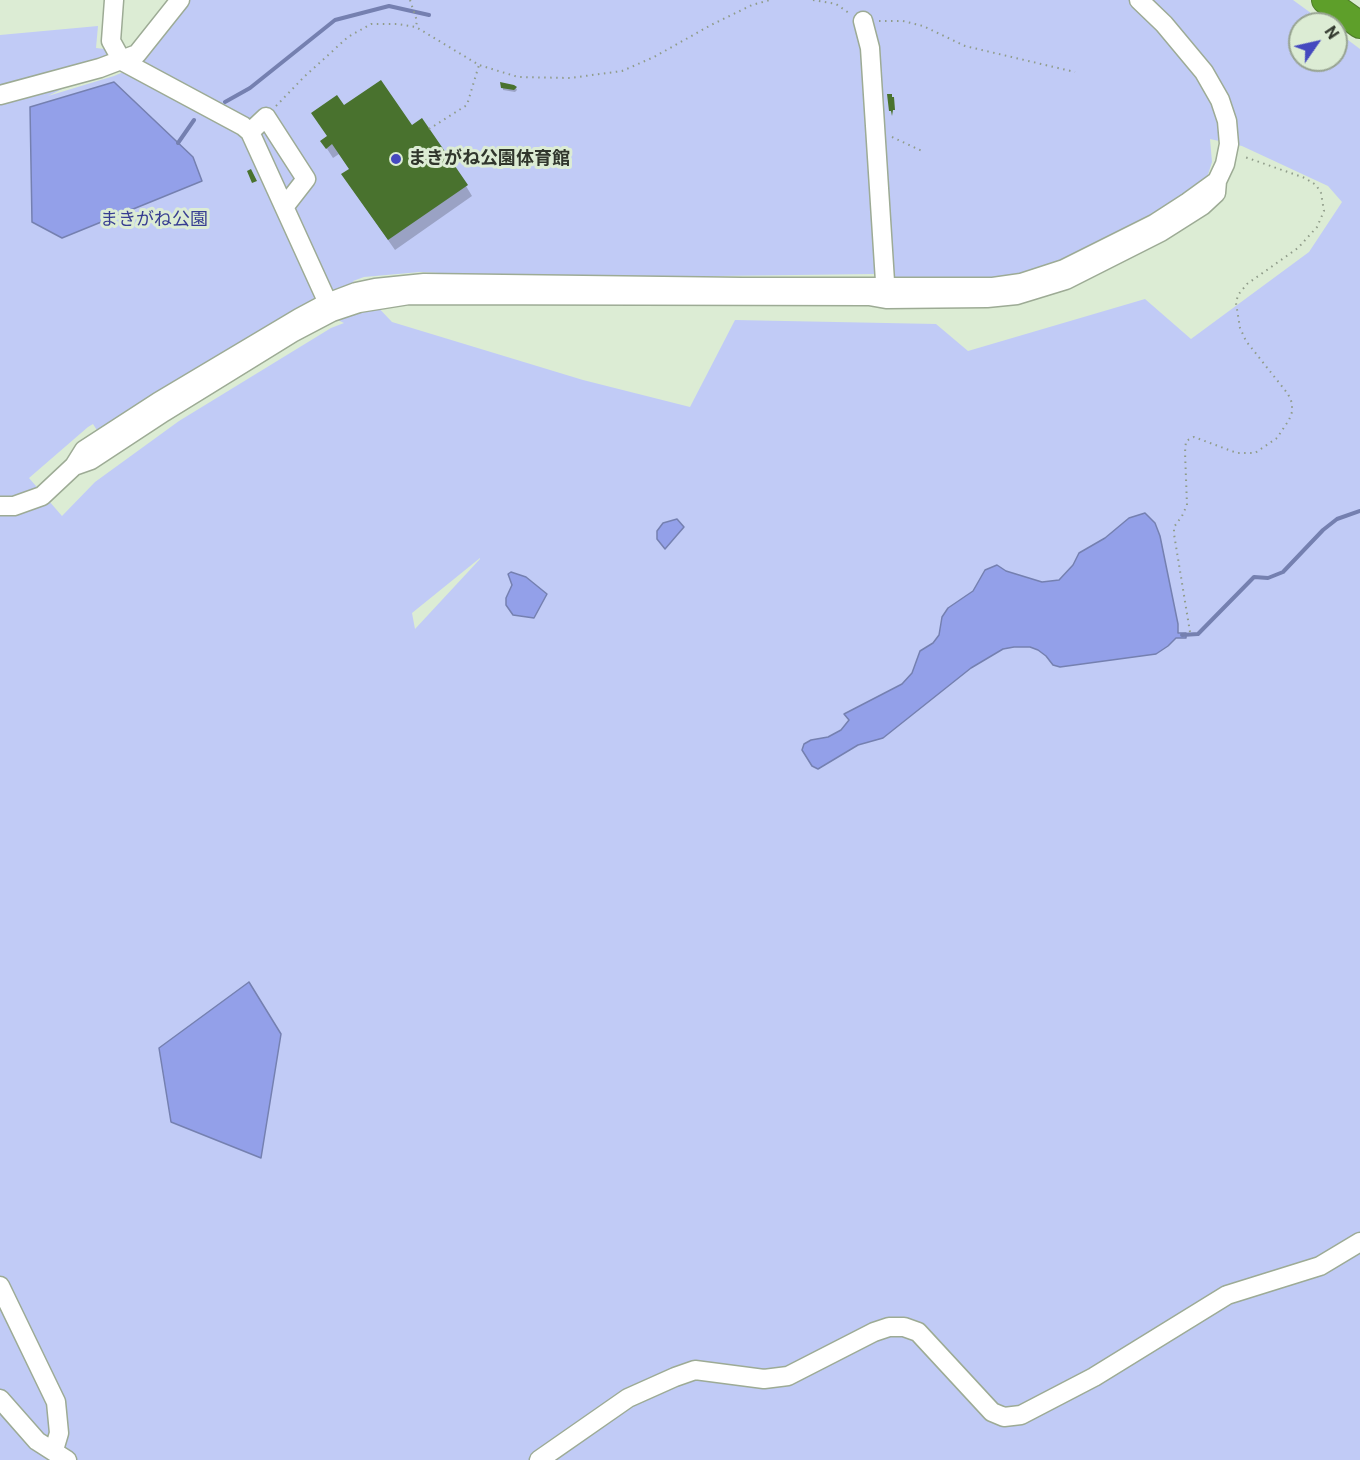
<!DOCTYPE html>
<html>
<head>
<meta charset="utf-8">
<style>
  body { margin:0 }
  #map { position:relative; width:1360px; height:1460px; overflow:hidden; background:#dcecd4; font-family:Roboto,sans-serif }
  canvas { display:block }
  .north { position:absolute; left:1288px; top:12px; width:60px; height:60px; box-sizing:border-box; background:#dcecd4; border:2px solid #97a391; border-radius:50%; rotate:56deg; font-size:16px; font-weight:700; line-height:24px; text-align:center; color:#30362c }
  .north::after { content:''; display:block; margin:auto; width:21px; height:27px; background:#4549bf; clip-path:polygon(50% 0,100% 100%,50% 72%,0 100%) }
</style>
</head>
<body>
<div id="map">
<canvas width="1360" height="1460"></canvas>
<div class="north">N</div>
</div>
<script>
const c = document.querySelector('canvas').getContext('2d');
c.lineJoin = 'round';
function fillPath(path, color) {
  c.fillStyle = color;
  c.fill(path, 'evenodd');
}
function poly(rows) {
  const path = new Path2D();
  for (const r of rows) {
    path.moveTo(r[0], r[1]);
    for (let i = 2; i < r.length; i += 2) path.lineTo(r[i], r[i + 1]);
  }
  return path;
}
function trace(path, color, width, dash) {
  c.strokeStyle = color;
  c.lineWidth = width;
  c.lineCap = dash ? 'butt' : 'round';
  c.setLineDash(dash || []);
  c.stroke(path);
}
function write(font, color, halo, rows, align = 'center') {
  c.font = font + ' Roboto,"Noto Sans JP",sans-serif';
  c.lineWidth = 6;
  c.setLineDash([]);
  c.textBaseline = 'middle';
  c.strokeStyle = halo;
  c.fillStyle = color;
  for (const [text, x, y, turn = 0] of rows) {
    c.save();
    c.translate(x, y);
    c.rotate((+turn || 0) * Math.PI / 180);
    c.textAlign = isNaN(turn) ? turn : align;
    if (halo) c.strokeText(text, 0, 0);
    c.fillText(text, 0, 0);
    c.restore();
  }
}
fillPath(poly([
  [169,0,1293,0,1326,24,1300,24,1300,60,1336,60,1336,31,1360,49,1360,1460,0,1460,0,35,98,26,96,48,131,52],
  [102,69,128,70,114,76,48,96],
  [1210,139,1242,146,1328,186,1342,202,1309,252,1191,339,1145,299,968,351,936,324,735,320,690,407,583,380,392,322,353,281,364,277,420,272,500,276,640,277,873,274,894,277,902,284,1014,280,1063,265,1188,198,1205,184,1212,162],
  [308,305,344,323,331,328,179,421,95,482,62,516,29,478,88,427,93,424,100,435],
  [480,558,480,559,415,629,412,613]
]), '#c1cbf6');
const water = poly([
  [114,82,193,157,202,181,62,238,32,222,30,107,114,82],
  [1145,513,1155,523,1160,536,1178,624,1178,633,1186,633,1186,638,1176,638,1168,646,1156,654,1060,667,1053,665,1046,656,1038,650,1030,647,1014,647,1003,649,971,668,883,738,858,745,818,769,812,766,802,750,804,744,811,740,828,737,841,730,849,720,844,714,902,684,912,673,920,651,933,643,939,635,942,617,948,608,973,591,985,570,997,565,1006,571,1042,582,1059,580,1073,565,1079,553,1105,538,1129,518,1145,513],
  [677,519,684,527,665,549,657,539,657,531,663,523,677,519],
  [511,572,526,577,547,594,534,618,513,615,506,605,506,598,512,585,508,574,511,572],
  [249,982,281,1034,261,1158,171,1122,159,1048,249,982]
]);
fillPath(water, '#93a0e9');
trace(water, '#7580b0', 1.5);
fillPath(poly([
  [503,85,516,88,517,90,515,92,503,90],
  [344,108,412,127,466,186,472,196,395,250,349,184,350,170,339,154,333,158,322,141,328,137]
]), '#0003');
trace(poly([
  [225,102,250,88,335,20,389,6,429,15],
  [178,143,194,120],
  [1182,635,1198,634,1254,577,1268,578,1283,572,1323,530,1337,519,1360,511]
]), '#7580b0', 4);
fillPath(poly([
  [381,80,412,125,422,118,468,185,388,240,341,174,349,169,332,144,326,149,320,141,327,136,311,113,337,95,344,105],
  [500,82,514,85,517,87,514,90,501,88],
  [887,94,892,94,892,97,894,97,895,110,893,110,892,116,891,111,889,111],
  [251,169,257,181,252,183,247,171]
]), '#49722e');
const minor = poly([
  [114,0,111,41,122,61,243,126,250,132,332,312],
  [1139,0,1164,24,1204,72,1220,100,1227,121,1229,144,1225,164,1217,181],
  [863,21,870,48,886,297],
  [0,95,100,68,137,54,180,0],
  [250,132,266,117,306,179,285,206],
  [0,506,14,506,42,496,74,466,84,450,158,402,299,318,327,303,356,292,375,288,424,283,742,287,993,287,1021,283,1064,269,1154,224,1188,202,1217,181,1216,193,1202,206,1161,232,1066,280,1017,295,987,298,886,299,869,296,409,295,359,303,332,312,292,333,164,412,91,460,74,466],
  [0,1286,56,1402,59,1433,54,1450],
  [0,1399,37,1441,67,1460],
  [539,1460,628,1398,675,1377,695,1370,764,1379,788,1376,874,1332,889,1327,904,1327,918,1332,992,1412,1004,1417,1021,1415,1094,1377,1227,1295,1320,1266,1360,1242]
]);
const highway = poly([
  [1325,0,1360,25]
]);
trace(minor, '#9dab95', 21);
trace(highway, '#4e7a2b', 28);
trace(poly([
  [410,0,417,21,416,26],
  [813,0,836,4,849,13],
  [879,21,903,21,923,26,965,46,1075,72],
  [276,106,304,77,348,37,371,24,398,24,416,27,479,65,518,77,570,78,622,71,654,57,711,25,752,5,770,0],
  [429,129,467,105,479,65],
  [892,137,922,151],
  [1190,632,1174,534,1174,527,1182,516,1187,505,1185,452,1186,441,1194,437,1237,453,1255,453,1277,438,1289,420,1292,412,1292,403,1288,394,1246,341,1240,328,1236,303,1238,295,1247,284,1298,248,1317,227,1324,211,1321,193,1316,185,1305,178,1242,156]
]), '#909c8a', 2, [1.5, 4.5]);
trace(minor, '#fff', 18);
trace(highway, '#5e9f2a', 26);
for (const [x, y, r, color] of [
  [396,159,6,"#4549bf"]
]) {
  const dot = new Path2D();
  dot.arc(x, y, r, 0, 2 * Math.PI);
  c.fillStyle = color;
  c.fill(dot);
  trace(dot, '#dcecd4', 2);
}
write('bold 18px', '#30362c', '#dcecd4', [
  ["まきがね公園体育館",408,159]
], 'left');
write('18px', '#373d91', '#dcecd4', [
  ["まきがね公園",154,220]
]);
</script>
</body>
</html>
